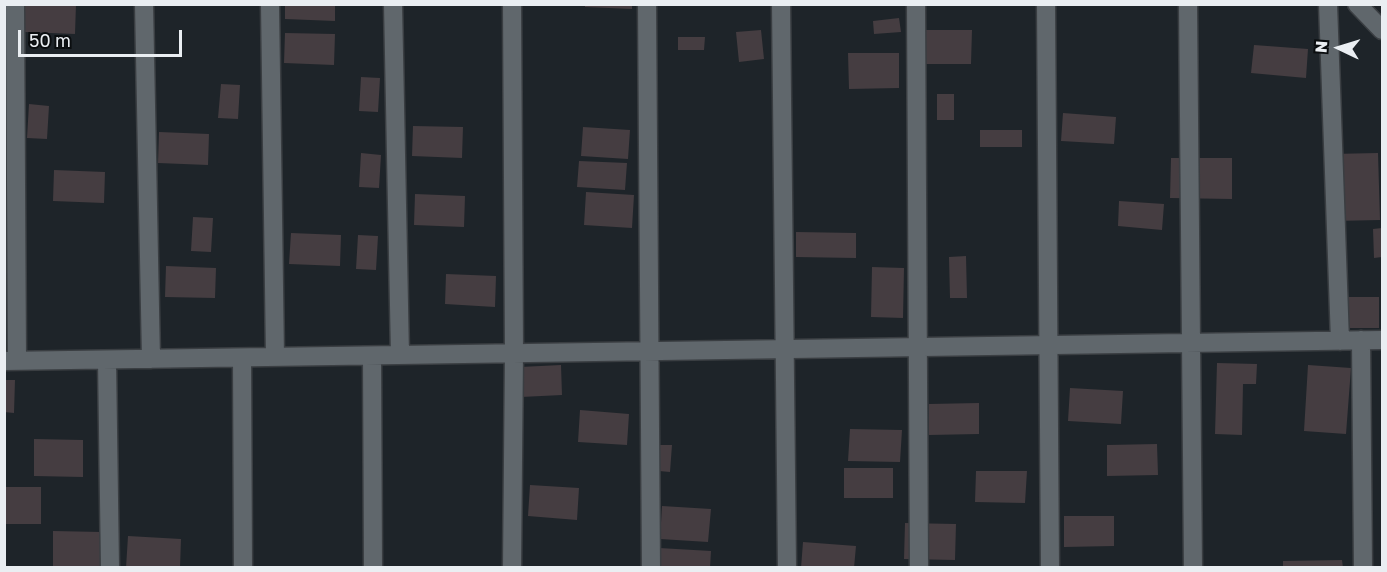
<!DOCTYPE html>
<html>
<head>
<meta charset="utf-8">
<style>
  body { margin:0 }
  #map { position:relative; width:1387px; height:572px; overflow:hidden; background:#1e2429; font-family:"Golos Text",sans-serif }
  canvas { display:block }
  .frame { position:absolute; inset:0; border:6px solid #eaeef2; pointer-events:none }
  .north { position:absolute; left:1309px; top:18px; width:60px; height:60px; -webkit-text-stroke:4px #0a0d0f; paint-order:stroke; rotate:274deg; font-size:16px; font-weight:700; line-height:24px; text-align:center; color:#eaeef2 }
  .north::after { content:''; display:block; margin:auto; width:21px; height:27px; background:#eaeef2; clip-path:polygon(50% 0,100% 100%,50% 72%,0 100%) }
  .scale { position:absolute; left:18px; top:30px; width:164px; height:27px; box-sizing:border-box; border:3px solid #eaeef2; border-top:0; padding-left:8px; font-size:18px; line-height:21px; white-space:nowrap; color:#eaeef2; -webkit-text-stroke:4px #0a0d0f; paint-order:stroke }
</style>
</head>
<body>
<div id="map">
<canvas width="1387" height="572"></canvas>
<div class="frame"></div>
<div class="north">N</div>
<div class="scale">50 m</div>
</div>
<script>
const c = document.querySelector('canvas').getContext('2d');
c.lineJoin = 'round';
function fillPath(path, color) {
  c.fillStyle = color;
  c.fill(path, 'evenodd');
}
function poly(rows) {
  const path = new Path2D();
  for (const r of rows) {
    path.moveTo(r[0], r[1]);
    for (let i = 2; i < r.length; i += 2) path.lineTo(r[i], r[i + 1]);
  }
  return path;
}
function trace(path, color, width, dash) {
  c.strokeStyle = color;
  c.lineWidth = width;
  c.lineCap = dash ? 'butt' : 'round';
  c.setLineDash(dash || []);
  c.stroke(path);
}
fillPath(poly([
  [25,4,76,4,75,34,24,32],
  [285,4,335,4,335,21,285,19],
  [585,4,632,4,632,9,585,7],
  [899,18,901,32,874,34,873,21],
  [761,30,764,59,739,62,736,32],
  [922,30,972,30,971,64,922,64],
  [285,33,335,34,334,65,284,63],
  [678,37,705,37,704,50,678,50],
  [1254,45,1308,49,1306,78,1251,73],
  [848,53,899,53,899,88,849,89],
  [361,77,380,78,378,112,359,111],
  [221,84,240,85,238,119,218,118],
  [937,94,954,94,954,120,937,120],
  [29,104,49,106,47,139,27,138],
  [1063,113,1116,117,1114,144,1061,141],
  [413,126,463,127,462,158,412,156],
  [583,127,630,130,628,159,581,156],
  [980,130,1022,130,1022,147,980,147],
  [159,132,209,134,208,165,158,163],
  [361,153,381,155,379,188,359,187],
  [1378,153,1380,220,1334,221,1332,154],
  [1171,158,1232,158,1232,199,1170,198],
  [579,161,627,163,625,190,577,187],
  [54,170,105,172,104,203,53,201],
  [586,192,634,195,632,228,584,225],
  [415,194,465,196,464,227,414,225],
  [1119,201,1164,204,1162,230,1118,226],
  [193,217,213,218,211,252,191,251],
  [1382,228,1382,257,1374,258,1373,229],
  [796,232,856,233,856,258,796,257],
  [291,233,341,235,340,266,289,264],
  [358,235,378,236,376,270,356,269],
  [966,256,967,298,950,298,949,257],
  [166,266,216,268,215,298,165,297],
  [872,267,904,268,903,318,871,317],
  [446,274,496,276,495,307,445,304],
  [1335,297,1379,297,1379,328,1334,328],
  [1217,363,1257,364,1256,384,1243,384,1242,435,1215,434],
  [561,365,562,395,521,397,520,367],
  [1308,365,1351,368,1346,434,1304,431],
  [4,380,15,380,14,413,4,412],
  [1070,388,1123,391,1121,424,1068,421],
  [979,403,979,434,929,435,929,404],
  [580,410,629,414,627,445,578,442],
  [850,429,902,430,900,462,848,461],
  [34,439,83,440,83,477,34,476],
  [1157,444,1158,475,1107,476,1107,445],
  [660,445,672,445,670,472,659,471],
  [844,468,893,468,893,498,844,498],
  [976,471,1027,471,1025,503,975,502],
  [530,485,579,488,577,520,528,516],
  [4,487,41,487,41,524,4,524],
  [662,506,711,509,708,542,660,539],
  [1064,516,1114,516,1114,546,1064,547],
  [905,523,956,524,955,560,904,559],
  [53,531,102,532,102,568,53,568],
  [128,536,181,539,180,568,126,568],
  [803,542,856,546,854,568,801,568],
  [659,548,711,551,710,568,658,568],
  [1342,560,1343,568,1283,568,1283,561]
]), '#453d41');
const minor = poly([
  [15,4,17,361],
  [144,4,151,359],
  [270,4,275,357],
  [393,4,400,355],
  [647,4,651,568],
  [781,4,787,568],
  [916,4,919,568],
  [1046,4,1050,568],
  [1188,4,1193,568],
  [1328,4,1340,341],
  [1357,4,1382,30],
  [1361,340,1363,568],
  [372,356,373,568],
  [242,358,243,568],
  [107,360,110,568],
  [4,361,1382,340],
  [512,568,514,353,512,4]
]);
trace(minor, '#3a3e42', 21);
trace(minor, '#60676c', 18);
</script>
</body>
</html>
